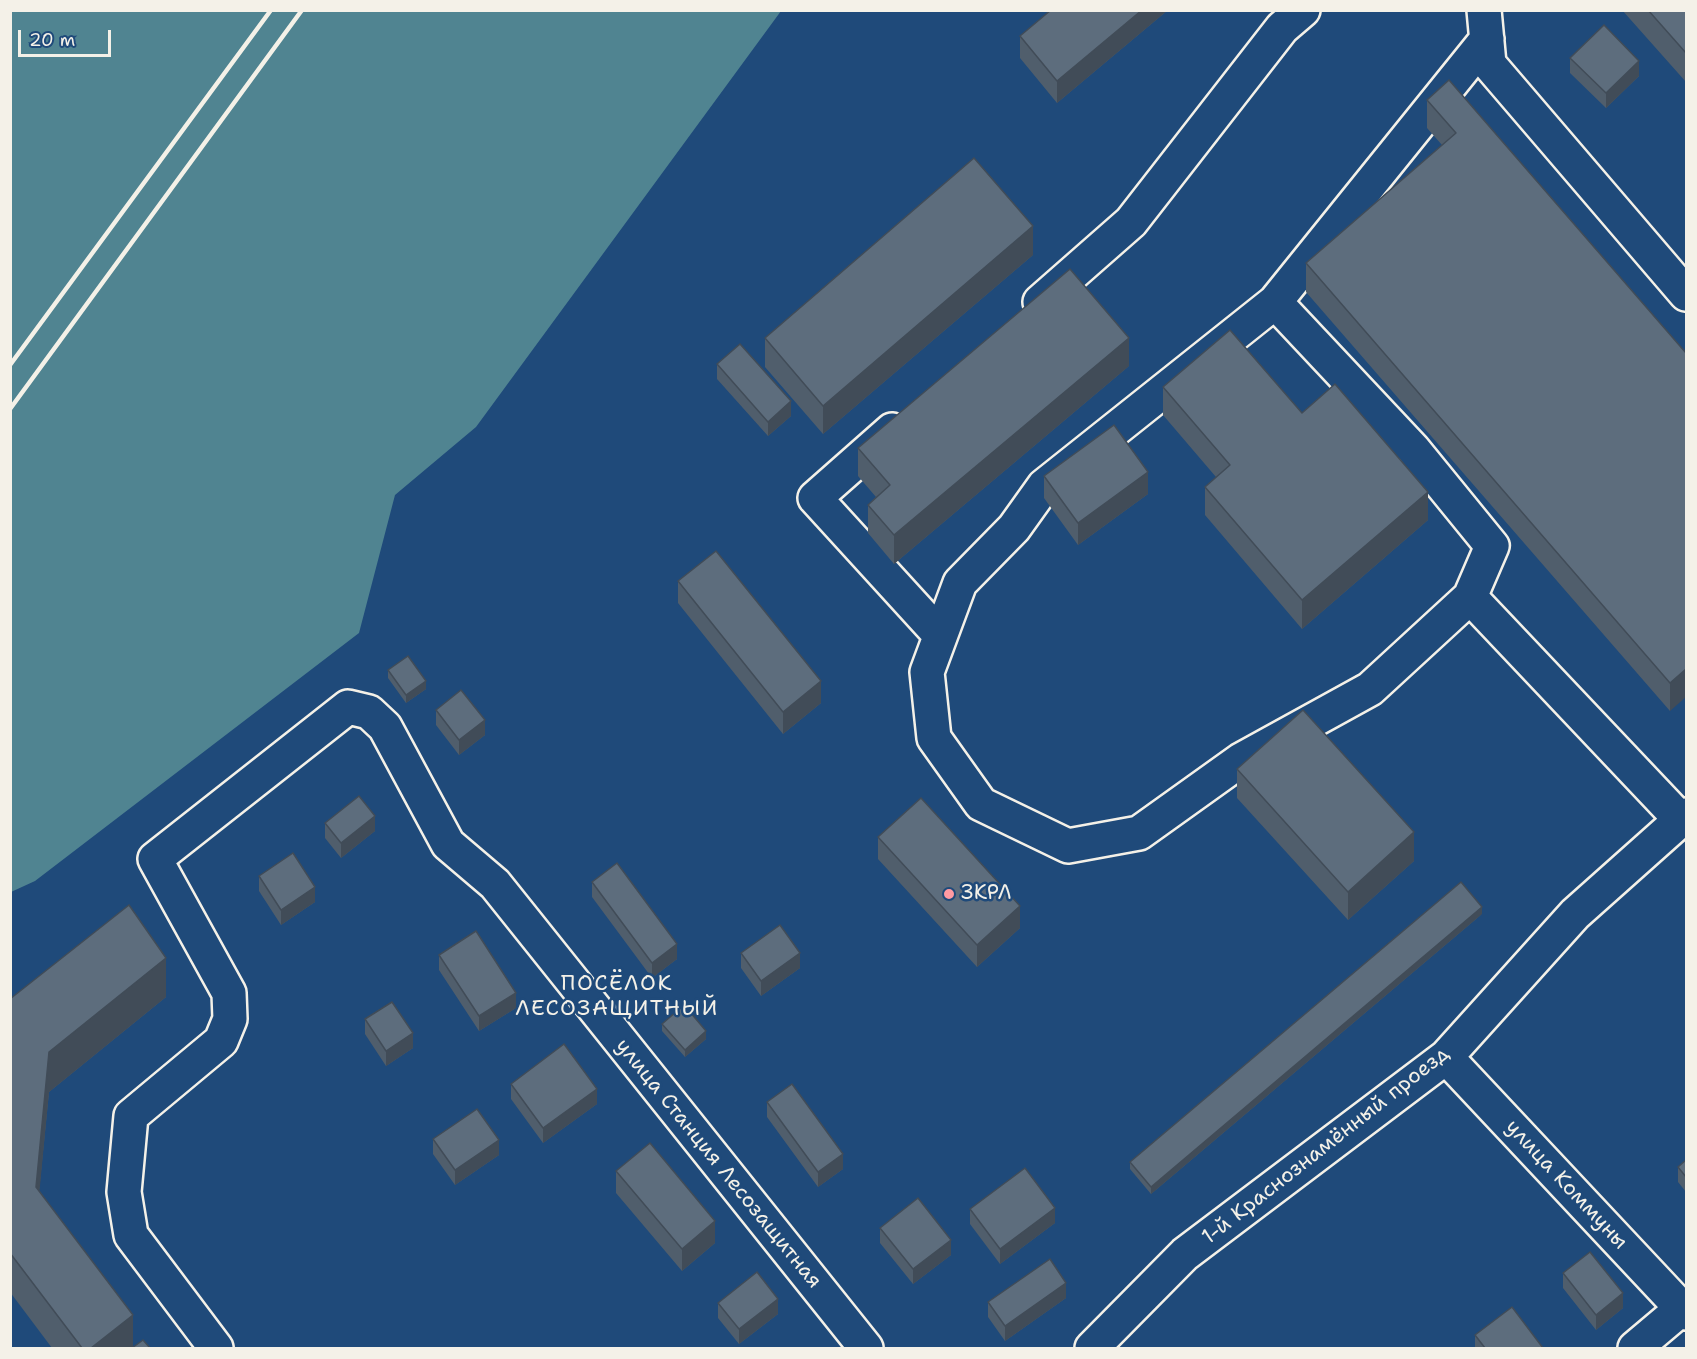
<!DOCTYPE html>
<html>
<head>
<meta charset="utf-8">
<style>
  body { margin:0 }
  #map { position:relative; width:1697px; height:1359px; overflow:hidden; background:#1f4a7a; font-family:"Shantell Sans",sans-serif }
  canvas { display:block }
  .frame { position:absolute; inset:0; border:12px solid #f4f1e8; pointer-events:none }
  .scale { position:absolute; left:18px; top:30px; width:93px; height:27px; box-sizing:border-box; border:3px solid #f4f1e8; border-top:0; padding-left:8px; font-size:18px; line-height:21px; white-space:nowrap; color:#f4f1e8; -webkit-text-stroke:4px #1f4a7a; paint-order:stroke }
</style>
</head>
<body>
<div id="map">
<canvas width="1697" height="1359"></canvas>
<div class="frame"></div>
<div class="scale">20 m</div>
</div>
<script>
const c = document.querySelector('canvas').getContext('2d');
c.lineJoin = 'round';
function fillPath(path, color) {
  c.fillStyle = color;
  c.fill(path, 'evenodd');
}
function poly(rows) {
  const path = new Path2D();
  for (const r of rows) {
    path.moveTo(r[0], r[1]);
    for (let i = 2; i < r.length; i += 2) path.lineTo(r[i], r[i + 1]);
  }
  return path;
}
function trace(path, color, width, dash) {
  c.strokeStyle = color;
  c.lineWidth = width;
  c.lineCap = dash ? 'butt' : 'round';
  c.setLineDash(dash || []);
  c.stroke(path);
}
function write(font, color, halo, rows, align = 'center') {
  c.font = font + ' "Shantell Sans",sans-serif';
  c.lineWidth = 5;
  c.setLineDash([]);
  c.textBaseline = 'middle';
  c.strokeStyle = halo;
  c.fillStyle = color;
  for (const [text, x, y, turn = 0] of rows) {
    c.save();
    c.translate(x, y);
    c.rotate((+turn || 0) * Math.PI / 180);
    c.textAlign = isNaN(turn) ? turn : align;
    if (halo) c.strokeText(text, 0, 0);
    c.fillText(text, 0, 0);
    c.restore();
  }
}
fillPath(poly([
  [10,11,781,11,476,427,395,495,359,633,35,881,11,892]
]), '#508491');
const minor = poly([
  [1484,10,1489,64,1686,294],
  [1487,39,1275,302,1413,449,1492,546,1470,597,1681,820],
  [1040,302,1131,222,1282,28,1303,10],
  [1275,302,1044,486,1014,528,960,583,927,672,934,738,981,804,1068,846,1139,833,1241,760,1370,689,1470,597],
  [892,430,815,498,940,635],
  [1446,1057,1686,1313],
  [216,1348,131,1235,124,1192,131,1116,221,1041,230,1019,229,993,155,859,348,707,369,712,385,727,448,844,495,884,866,1348],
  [1092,1348,1185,1254,1446,1057,1575,914,1686,815],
  [1635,1348,1686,1305]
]);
trace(minor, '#f4f1e8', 38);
trace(minor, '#1f4a7a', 33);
trace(poly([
  [10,365,271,10],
  [10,409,302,10]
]), '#f4f1e8', 4.5);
fillPath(poly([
  [1168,10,1057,103,1020,58,1020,36],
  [1622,10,1686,10,1686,82],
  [1570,58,1639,76,1606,108,1570,73],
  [1427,100,1686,353,1670,711,1306,292,1306,263,1442,145,1427,128],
  [1033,255,823,434,765,367,765,338],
  [717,364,791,416,768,436,717,379],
  [1129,366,894,564,868,533,868,505,876,497,858,476,858,448],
  [1163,387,1302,413,1428,520,1302,629,1205,515,1205,487,1216,477,1163,415],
  [1044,476,1148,494,1078,545,1044,498],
  [678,581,821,703,783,734,678,603],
  [388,670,426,689,406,703,388,678],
  [436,710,485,735,459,755,436,725],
  [1237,769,1414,861,1348,920,1237,798],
  [325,823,375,831,341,858,325,838],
  [878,837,1020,928,977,967,878,859],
  [259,876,315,902,281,925,259,891],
  [592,882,677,959,652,978,592,897],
  [1482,914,1151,1194,1130,1169,1130,1162],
  [741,953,800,968,761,996,741,968],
  [439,955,516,1008,479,1031,439,970],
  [166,997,49,1092,39,1192,133,1348,150,1348,52,1348,10,1292,10,999],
  [365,1019,413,1048,386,1066,365,1034],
  [662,1024,706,1039,685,1057,662,1031],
  [511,1084,597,1104,543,1143,511,1099],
  [767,1102,843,1169,818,1187,767,1117],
  [433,1139,499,1155,455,1185,433,1154],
  [1686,1160,1686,1192,1678,1182,1678,1167],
  [616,1171,715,1243,682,1271,616,1193],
  [970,1209,1055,1223,1000,1264,970,1224],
  [880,1228,951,1255,913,1284,880,1243],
  [1563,1273,1623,1308,1596,1330,1563,1288],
  [1066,1298,1005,1341,988,1317,988,1302],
  [718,1303,778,1314,739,1344,718,1318],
  [1475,1335,1543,1348,1475,1348]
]), '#505e6c');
fillPath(poly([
  [1142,10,1168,10,1057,103,1057,81],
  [1639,61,1639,76,1606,108,1606,93],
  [1033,226,1033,255,823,434,823,406],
  [1129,338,1129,366,894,564,894,535],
  [791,401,791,416,768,436,768,422],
  [1148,472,1148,494,1078,545,1078,523],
  [1428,492,1428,520,1302,629,1302,600],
  [1686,669,1686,697,1670,711,1670,683],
  [426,681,426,689,406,703,406,695],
  [821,681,821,703,783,734,783,712],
  [485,720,485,735,459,755,459,740],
  [375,816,375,831,341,858,341,843],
  [1414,832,1414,861,1348,920,1348,892],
  [315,887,315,902,281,925,281,910],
  [1020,906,1020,928,977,967,977,945],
  [1482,907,1482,914,1151,1194,1151,1187],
  [677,944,677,959,652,978,652,963],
  [800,953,800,968,761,996,761,981],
  [166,958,166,997,49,1092,36,1227,36,1187,49,1052],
  [516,993,516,1008,479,1031,479,1016],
  [706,1031,706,1039,685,1057,685,1050],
  [413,1033,413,1048,386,1066,386,1051],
  [597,1089,597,1104,543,1143,543,1128],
  [499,1140,499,1155,455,1185,455,1170],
  [843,1154,843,1169,818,1187,818,1172],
  [1055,1208,1055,1223,1000,1264,1000,1249],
  [715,1221,715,1243,682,1271,682,1249],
  [951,1240,951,1255,913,1284,913,1269],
  [1066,1283,1066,1298,1005,1341,1005,1326],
  [1623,1293,1623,1308,1596,1330,1596,1315],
  [778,1299,778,1314,739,1344,739,1329],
  [133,1315,133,1348,91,1348]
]), '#414c58');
const building = poly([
  [1051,10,1142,10,1057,81,1020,36,1051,10],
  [1648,10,1686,10,1686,53,1648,10],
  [1604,25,1639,61,1606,93,1570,58,1604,25],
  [1449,80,1686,353,1686,669,1670,683,1306,263,1456,133,1427,100,1449,80],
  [974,158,1033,226,823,406,765,338,974,158],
  [1070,269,1129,338,894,535,868,505,890,485,858,448,1070,269],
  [1230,330,1302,413,1335,384,1428,492,1302,600,1205,487,1230,465,1163,387,1230,330],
  [740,344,791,401,768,422,717,364,740,344],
  [1114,425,1148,472,1078,523,1044,476,1114,425],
  [716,551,821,681,783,712,678,581,716,551],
  [408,656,426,681,406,695,388,670,408,656],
  [461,690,485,720,459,740,436,710,461,690],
  [1303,710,1414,832,1348,892,1237,769,1303,710],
  [359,796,375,816,341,843,325,823,359,796],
  [921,798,1020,906,977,945,878,837,921,798],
  [293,853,315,887,281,910,259,876,293,853],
  [617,863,677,944,652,963,592,882,617,863],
  [1461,882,1482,907,1151,1187,1130,1162,1461,882],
  [129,905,166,958,49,1052,36,1187,133,1315,91,1348,82,1348,10,1253,10,999,129,905],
  [780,925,800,953,761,981,741,953,780,925],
  [476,931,516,993,479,1016,439,955,476,931],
  [392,1002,413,1033,386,1051,365,1019,392,1002],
  [684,1005,706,1031,685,1050,662,1024,684,1005],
  [564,1044,597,1089,543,1128,511,1084,564,1044],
  [792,1084,843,1154,818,1172,767,1102,792,1084],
  [477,1109,499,1140,455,1170,433,1139,477,1109],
  [650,1143,715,1221,682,1249,616,1171,650,1143],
  [1686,1160,1686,1177,1678,1167,1686,1160],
  [1025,1168,1055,1208,1000,1249,970,1209,1025,1168],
  [918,1198,951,1240,913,1269,880,1228,918,1198],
  [1590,1252,1623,1293,1596,1315,1563,1273,1590,1252],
  [1050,1259,1066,1283,1005,1326,988,1302,1050,1259],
  [757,1272,778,1299,739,1329,718,1303,757,1272],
  [1512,1307,1543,1348,1485,1348,1475,1335,1512,1307],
  [143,1340,150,1348,132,1348,143,1340]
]);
fillPath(building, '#5d6d7d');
trace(building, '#414c58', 1.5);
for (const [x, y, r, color] of [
  [949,894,6,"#ff9aa2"]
]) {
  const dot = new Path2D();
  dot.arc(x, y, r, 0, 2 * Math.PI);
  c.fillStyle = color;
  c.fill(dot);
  trace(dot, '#1f4a7a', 2);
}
write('21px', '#f4f1e8', '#1f4a7a', [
  ["ЗКРЛ",961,894]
], 'left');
write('21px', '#f4f1e8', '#1f4a7a', [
  ["1-й Краснознамённый проезд",1326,1146,-38],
  ["улица Станция Лесозащитная",718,1164,51],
  ["улица Коммуны",1566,1185,47]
]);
c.letterSpacing = '1.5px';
write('22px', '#f4f1e8', '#1f4a7a', [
  ["ПОСЁЛОК",617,984],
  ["ЛЕСОЗАЩИТНЫЙ",617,1009]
]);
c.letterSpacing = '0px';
</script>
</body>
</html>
